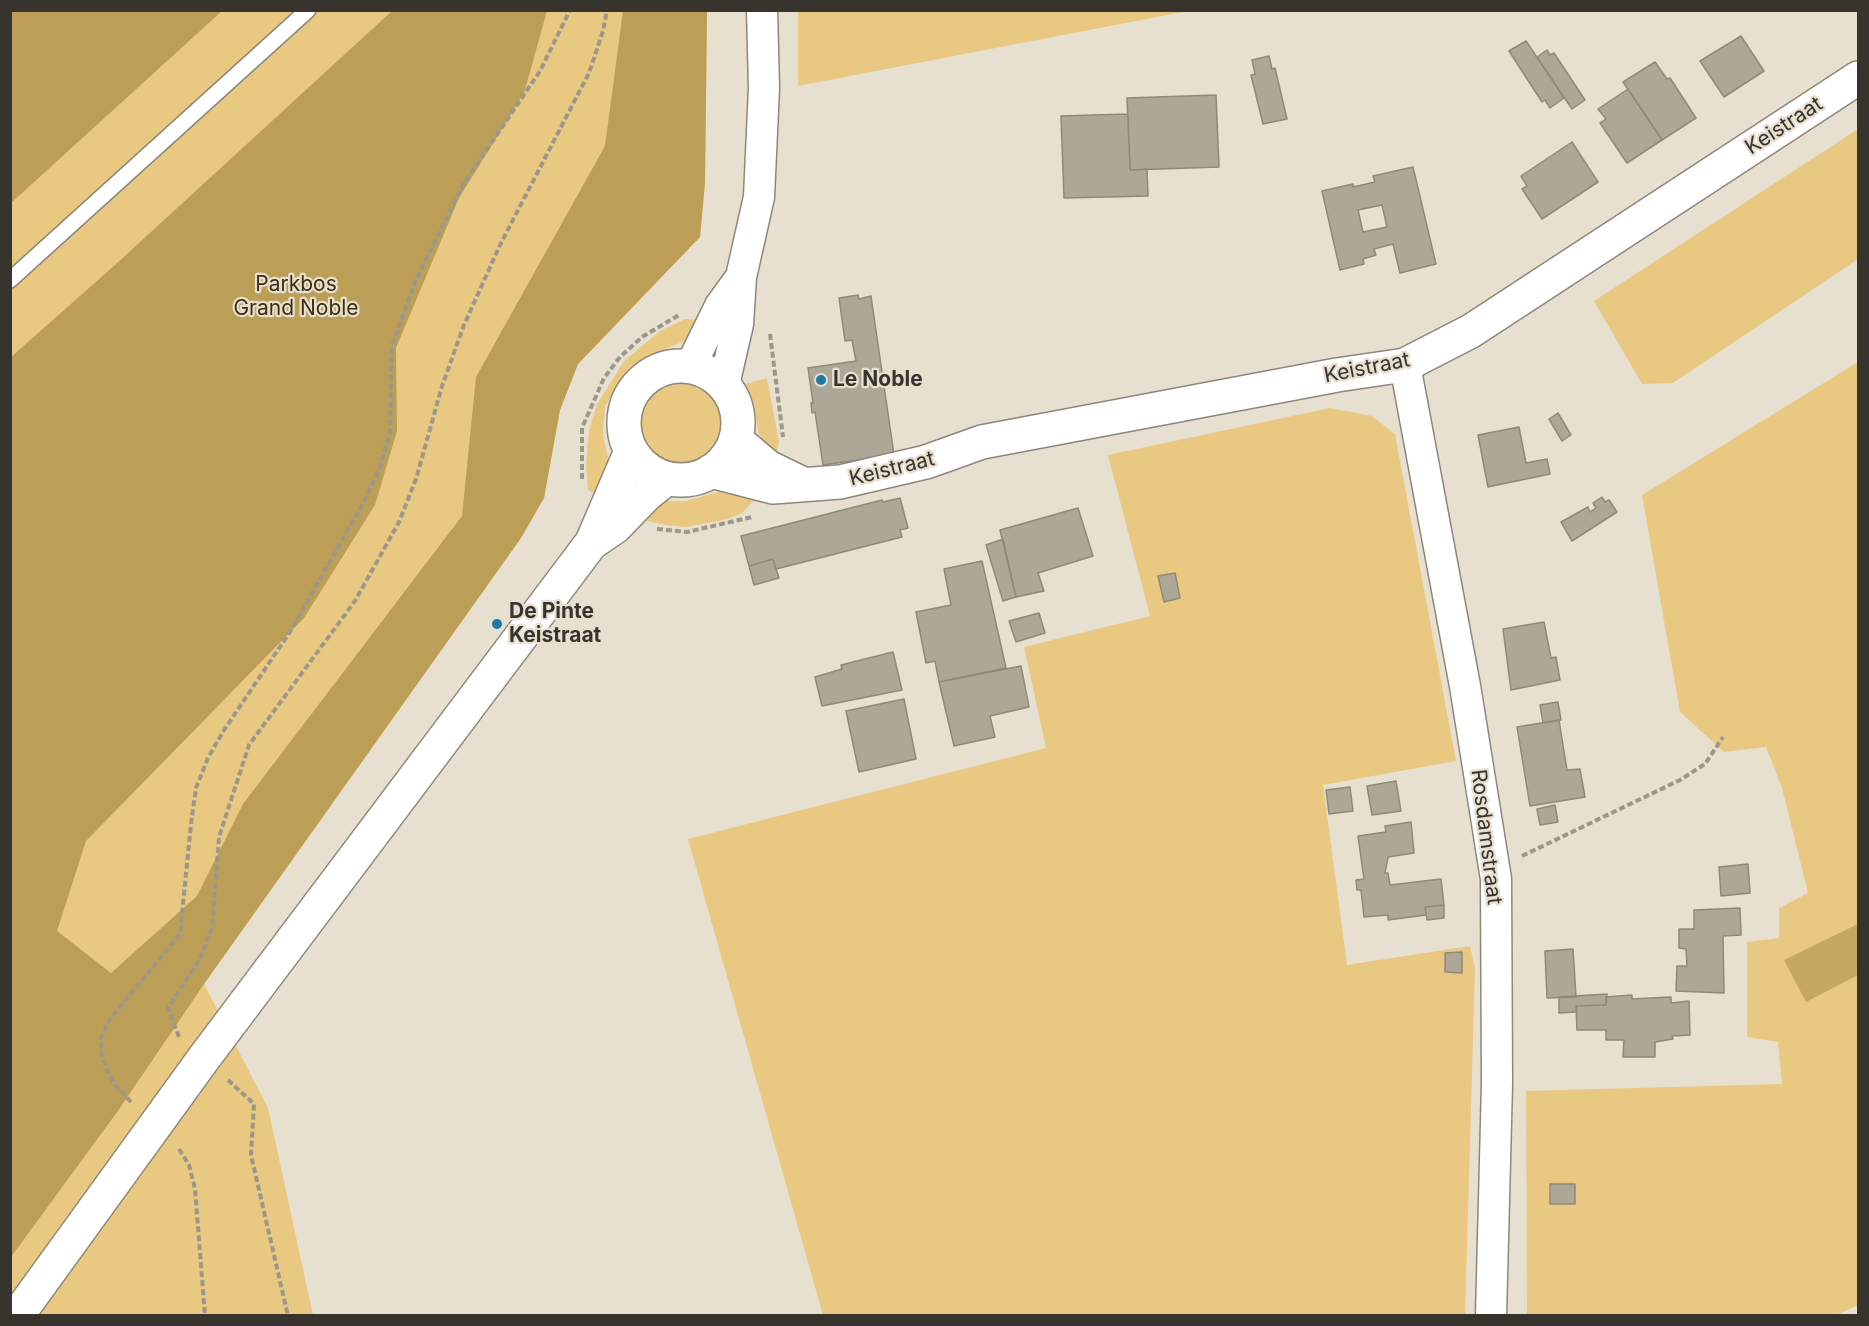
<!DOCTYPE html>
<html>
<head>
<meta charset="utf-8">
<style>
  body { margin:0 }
  #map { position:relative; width:1869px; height:1326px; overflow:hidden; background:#e7dfcf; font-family:Inter,sans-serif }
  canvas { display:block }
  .frame { position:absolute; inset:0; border:12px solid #37342e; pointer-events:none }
</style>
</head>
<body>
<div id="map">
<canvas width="1869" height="1326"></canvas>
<div class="frame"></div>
</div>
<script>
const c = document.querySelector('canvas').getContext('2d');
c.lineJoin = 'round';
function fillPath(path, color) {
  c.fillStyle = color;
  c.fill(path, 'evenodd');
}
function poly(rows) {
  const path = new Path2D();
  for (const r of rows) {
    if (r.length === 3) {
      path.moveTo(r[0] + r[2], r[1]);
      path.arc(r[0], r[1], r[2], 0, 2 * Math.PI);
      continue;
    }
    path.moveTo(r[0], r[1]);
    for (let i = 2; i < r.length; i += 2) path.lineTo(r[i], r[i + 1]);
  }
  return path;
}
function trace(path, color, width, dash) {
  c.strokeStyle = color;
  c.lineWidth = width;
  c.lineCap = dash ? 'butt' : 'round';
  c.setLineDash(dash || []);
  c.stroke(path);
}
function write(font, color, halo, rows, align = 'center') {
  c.font = font + ' Inter,sans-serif';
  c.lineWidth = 4.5;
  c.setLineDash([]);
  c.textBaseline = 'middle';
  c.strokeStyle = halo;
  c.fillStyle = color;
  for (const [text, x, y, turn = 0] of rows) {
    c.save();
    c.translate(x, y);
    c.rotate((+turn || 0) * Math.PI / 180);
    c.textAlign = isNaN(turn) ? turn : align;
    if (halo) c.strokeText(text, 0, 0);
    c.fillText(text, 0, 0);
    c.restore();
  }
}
fillPath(poly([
  [11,11,707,11,705,183,700,237,578,364,560,410,544,498,521,538,204,984,268,1108,313,1315,11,1315],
  [798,11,798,10,1188,11,798,86],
  [1858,129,1858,259,1673,383,1642,384,1594,301],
  [685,319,699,320,699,325,687,340,651,355,628,369,605,406,603,435,609,463,598,496,588,490,586,465,589,430,597,404,625,360,660,331],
  [1858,362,1858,1305,1834,1316,1527,1315,1526,1091,1782,1084,1778,1042,1747,1037,1747,942,1779,938,1779,908,1808,893,1782,788,1766,747,1724,752,1680,712,1642,495],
  [767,378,779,442,777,453,766,447,758,432,754,403,745,384],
  [679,424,42],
  [1330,408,1372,416,1395,434,1456,761,1323,785,1347,965,1470,946,1475,968,1465,1315,823,1315,688,839,1046,748,1024,647,1150,616,1108,455],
  [722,491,760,494,742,513,728,519,686,527,665,525,639,519,664,501,686,501]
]), '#e9c982');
fillPath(poly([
  [11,10,222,10,222,11,11,203],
  [393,10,547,11,524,93,459,198,396,348,397,431,375,505,304,618,86,841,57,931,111,973,197,896,243,804,462,516,476,377,605,146,623,11,707,11,705,183,700,237,578,364,560,410,544,498,521,538,204,984,120,1108,11,1257,11,357,115,265]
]), '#bd9e57');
fillPath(poly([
  [1858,924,1858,975,1806,1002,1784,960]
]), '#c7a861');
const building = poly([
  [1741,36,1764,71,1724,97,1700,61,1741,36],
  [1526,41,1564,98,1550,108,1545,100,1542,102,1509,51,1526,41],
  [1547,50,1550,55,1554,53,1585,100,1572,109,1537,57,1547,50],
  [1269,56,1272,69,1275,68,1287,119,1263,124,1251,75,1255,74,1252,60,1269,56],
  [1655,62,1667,79,1670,78,1696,118,1662,140,1623,82,1655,62],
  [1628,89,1662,140,1627,163,1600,123,1606,119,1598,109,1628,89],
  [1216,95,1219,167,1130,170,1127,98,1216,95],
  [1128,114,1130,170,1147,169,1148,196,1064,198,1061,116,1128,114],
  [1572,142,1598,182,1542,219,1522,189,1527,186,1521,176,1572,142],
  [1413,167,1436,264,1400,273,1393,244,1374,249,1376,255,1363,259,1364,264,1340,270,1322,191,1353,184,1353,187,1375,182,1373,176,1413,167],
  [1382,205,1387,227,1363,232,1358,210,1382,205],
  [858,295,859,299,871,296,894,455,823,465,815,412,812,413,811,403,813,403,808,368,856,361,852,340,845,341,839,298,858,295],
  [1558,413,1571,435,1562,441,1549,419,1558,413],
  [1519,427,1526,463,1547,459,1550,474,1488,487,1478,435,1519,427],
  [1602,497,1605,502,1609,500,1617,512,1572,541,1561,522,1588,507,1590,512,1596,508,1593,503,1602,497],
  [900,498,908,528,900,530,902,537,776,569,773,559,749,566,741,536,882,500,883,502,900,498],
  [1078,508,1093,556,1038,573,1044,591,1016,597,1000,530,1078,508],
  [1003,539,1016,597,1003,601,986,545,1003,539],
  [773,559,779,578,754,585,749,566,773,559],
  [982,561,1006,668,939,682,935,661,926,663,916,612,951,605,944,569,982,561],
  [1175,573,1180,598,1164,602,1158,576,1175,573],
  [1039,613,1045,633,1016,642,1009,621,1039,613],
  [1544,622,1551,658,1556,657,1560,680,1511,690,1503,629,1544,622],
  [893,652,902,690,822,706,815,677,842,669,841,665,893,652],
  [1021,666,1029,707,990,716,995,737,954,746,939,682,1021,666],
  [904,699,916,759,859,772,846,711,904,699],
  [1558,702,1561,720,1543,723,1540,705,1558,702],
  [1559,720,1567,770,1580,769,1585,797,1530,806,1517,727,1559,720],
  [1396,781,1401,811,1372,815,1367,786,1396,781],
  [1350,787,1353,811,1329,814,1326,790,1350,787],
  [1555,805,1558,822,1540,825,1537,809,1555,805],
  [1411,822,1414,853,1388,857,1385,873,1388,873,1390,885,1441,879,1444,905,1425,907,1426,915,1388,920,1388,915,1364,917,1361,890,1357,890,1356,880,1364,879,1358,836,1386,832,1385,826,1411,822],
  [1748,864,1750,893,1721,896,1719,867,1748,864],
  [1444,905,1444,918,1427,920,1425,907,1444,905],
  [1740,908,1741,935,1723,936,1724,993,1676,991,1677,966,1687,966,1686,949,1679,948,1679,929,1694,929,1694,910,1740,908],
  [1573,949,1576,997,1547,998,1545,951,1573,949],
  [1462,952,1462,973,1445,972,1445,953,1462,952],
  [1607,994,1606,1005,1576,1006,1577,1012,1559,1013,1559,997,1607,994],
  [1632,995,1632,999,1671,997,1671,1003,1689,1001,1690,1035,1672,1036,1673,1039,1655,1042,1655,1057,1623,1057,1624,1040,1606,1040,1606,1030,1577,1030,1576,1006,1606,1005,1606,997,1632,995],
  [1550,1184,1575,1184,1575,1204,1550,1204,1550,1184]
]);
fillPath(building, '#aea798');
trace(building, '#8f897a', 1.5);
const service = poly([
  [10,280,308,10]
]);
const minor = poly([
  [1405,365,1465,686,1496,879,1497,1083,1491,1316],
  [690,367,720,306,741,277],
  [724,385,738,324,741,277,759,197,764,88,762,10]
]);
const tertiary = poly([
  [681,423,57],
  [736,440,768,467,801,483],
  [711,471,773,487,840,482,926,462,982,442,1337,375,1405,365,1471,331,1858,78],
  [593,542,615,527,647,494,666,479],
  [17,1316,204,1058,592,542,631,451]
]);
trace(service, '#8e8779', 18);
trace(minor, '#8e8779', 33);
trace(tertiary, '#8e8779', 36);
trace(poly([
  [770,334,783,437],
  [582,479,582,428,604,378,620,357,642,337,679,315],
  [657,529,687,532,752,517],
  [1522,856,1680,780,1705,764,1723,737],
  [179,1037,168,1008,200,959,212,928,219,837,249,745,355,601,399,522,416,479,442,386,464,325,500,245,589,73,603,31,607,10],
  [228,1080,254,1104,251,1155,288,1316],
  [131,1102,115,1085,107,1070,101,1052,101,1038,108,1022,180,934,191,824,196,788,208,758,224,730,290,632,365,500,380,467,390,432,392,346,415,282,463,185,540,71,570,10],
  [179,1149,189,1165,195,1189,205,1316]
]), '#9d978b', 4, [6, 3]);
trace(service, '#fff', 15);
trace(minor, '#fff', 30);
trace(tertiary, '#fff', 33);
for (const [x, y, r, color] of [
  [821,380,6,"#1e7ba8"],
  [497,624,6,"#1e7ba8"]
]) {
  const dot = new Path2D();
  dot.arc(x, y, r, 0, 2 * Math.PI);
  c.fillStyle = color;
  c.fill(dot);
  trace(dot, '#e7dfcf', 2);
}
write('21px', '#37342e', '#e7dfcf', [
  ["Keistraat",1784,126,-33],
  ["Keistraat",1367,368,-11],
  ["Keistraat",892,469,-14],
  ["Rosdamstraat",1486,837,83]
]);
write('21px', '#3e3011', '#e7dfcf', [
  ["Parkbos",296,285],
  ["Grand Noble",296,309]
]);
write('bold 21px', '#37342e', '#e7dfcf', [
  ["Le Noble",833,380],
  ["De Pinte",509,612],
  ["Keistraat",509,636]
], 'left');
</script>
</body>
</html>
